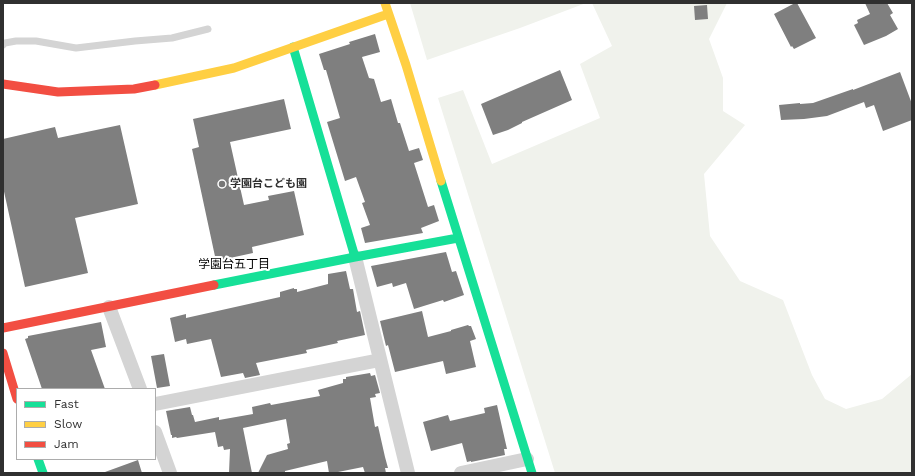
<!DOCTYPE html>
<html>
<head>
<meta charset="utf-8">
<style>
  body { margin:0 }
  #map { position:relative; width:915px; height:476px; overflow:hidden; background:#fff; font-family:"Work Sans",sans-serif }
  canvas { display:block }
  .frame { position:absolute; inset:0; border:4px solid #303030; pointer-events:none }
  .legend { position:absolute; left:16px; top:388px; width:140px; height:72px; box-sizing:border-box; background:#fff; border:1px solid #acacac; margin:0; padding:5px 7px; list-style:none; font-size:12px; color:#303030 }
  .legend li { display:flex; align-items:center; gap:8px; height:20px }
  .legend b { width:20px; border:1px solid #acacac }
</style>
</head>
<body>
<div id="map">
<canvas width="915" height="476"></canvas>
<div class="frame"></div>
<ul class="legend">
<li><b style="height:5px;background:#16e098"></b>Fast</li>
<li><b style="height:5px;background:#ffcf43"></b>Slow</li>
<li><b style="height:5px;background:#f24e42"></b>Jam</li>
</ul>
</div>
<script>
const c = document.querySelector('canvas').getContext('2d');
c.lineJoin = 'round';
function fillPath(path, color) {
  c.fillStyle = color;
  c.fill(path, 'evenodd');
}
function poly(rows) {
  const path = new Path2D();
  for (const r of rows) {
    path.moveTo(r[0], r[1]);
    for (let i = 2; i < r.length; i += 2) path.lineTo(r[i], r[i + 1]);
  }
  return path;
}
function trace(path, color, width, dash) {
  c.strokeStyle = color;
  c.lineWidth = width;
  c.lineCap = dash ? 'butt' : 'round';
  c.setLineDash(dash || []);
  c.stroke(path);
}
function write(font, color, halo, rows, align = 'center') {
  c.font = font + ' "Work Sans","Noto Sans JP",sans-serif';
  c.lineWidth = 4;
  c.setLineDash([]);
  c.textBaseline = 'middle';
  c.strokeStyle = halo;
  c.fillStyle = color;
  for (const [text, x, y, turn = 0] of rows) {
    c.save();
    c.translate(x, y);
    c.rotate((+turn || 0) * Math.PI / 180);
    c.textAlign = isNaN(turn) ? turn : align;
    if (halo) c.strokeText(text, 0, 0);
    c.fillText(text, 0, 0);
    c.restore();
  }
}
fillPath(poly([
  [410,3,586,3,520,28,427,60],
  [592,3,727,3,709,39,723,78,723,111,745,125,704,174,710,236,740,281,783,300,812,375,825,399,846,409,882,399,912,374,912,473,555,473,438,98,463,90,492,164,600,118,580,64,612,46]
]), '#f0f2ec');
fillPath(poly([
  [795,3,797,3,816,38,794,49,792,46,791,47,774,14],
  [865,3,887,3,893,13,890,15,898,29,886,36,864,45,854,25,858,23,857,20,870,14],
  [707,5,708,19,695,20,694,6],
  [375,34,380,52,362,57,369,78,374,79,381,102,391,99,398,123,400,123,409,151,419,148,423,160,414,163,428,207,434,205,439,221,421,228,423,233,365,243,361,228,370,225,362,203,365,202,356,177,345,181,327,122,340,118,326,70,324,70,319,54,350,44,349,42],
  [560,70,572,100,522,122,522,123,508,130,493,135,481,104],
  [900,72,912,104,912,120,883,131,874,105,866,108,864,102,827,116,804,119,781,120,779,105,800,103,800,104,813,103,853,89,853,90],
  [284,99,291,129,230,142,244,205,269,200,268,196,294,191,304,235,252,247,253,253,216,261,192,149,199,147,193,119],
  [120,125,138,204,75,218,88,273,25,287,3,187,3,139,55,127,58,138],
  [446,252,452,272,456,271,464,295,444,302,443,300,414,309,406,283,393,287,392,283,377,287,371,266],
  [346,271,350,289,353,289,357,312,360,311,365,335,337,341,338,343,306,350,307,353,256,363,260,375,245,378,243,373,221,377,211,339,187,344,186,339,175,342,170,318,186,314,186,318,280,297,280,292,294,288,294,289,297,289,297,292,328,284,328,274],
  [422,311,428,337,451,331,451,330,468,325,469,326,471,326,476,339,470,341,476,367,446,374,443,361,395,372,388,345,386,346,380,321],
  [101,322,106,347,91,350,105,389,42,389,25,339,28,338,28,336],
  [164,354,170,386,157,388,151,356],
  [370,373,371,376,375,375,380,393,375,394,376,397,370,398,375,427,378,426,385,457,388,468,385,468,386,473,365,473,363,467,333,473,329,473,327,461,285,471,285,473,258,473,267,455,288,449,287,444,290,443,286,419,243,428,252,473,229,473,230,449,224,450,223,446,218,447,215,432,177,438,176,437,172,438,172,435,171,435,166,411,190,407,192,415,193,415,195,422,219,417,219,420,253,414,252,407,270,403,271,405,320,396,318,390,343,383,343,379,346,379,346,377],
  [497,405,507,449,504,449,505,455,471,462,471,461,467,462,462,443,431,451,423,422,448,415,450,421,485,413,484,408],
  [138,460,142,473,105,473,105,472]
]), '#7f7f7f');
trace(poly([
  [3,45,5,43,16,41,36,41,76,48,135,41,172,38,208,29]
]), '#d4d4d4', 7);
trace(poly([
  [355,257,408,473],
  [109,307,140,389],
  [155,404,380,360],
  [155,432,170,473],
  [461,473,527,459]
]), '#d4d4d4', 14);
trace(poly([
  [293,47,355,257],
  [441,181,532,473],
  [214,285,355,257,458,238],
  [38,459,43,473]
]), '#16e098', 9);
trace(poly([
  [385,3,406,65,441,181],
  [155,85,234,68,388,14]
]), '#ffcf43', 9);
trace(poly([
  [3,84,58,92,134,89,155,85],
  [3,328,214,285],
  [3,353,17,399]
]), '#f24e42', 9);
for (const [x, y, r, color] of [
  [222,184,4,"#787878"]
]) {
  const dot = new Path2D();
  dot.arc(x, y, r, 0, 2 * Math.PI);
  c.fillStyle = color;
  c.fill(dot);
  trace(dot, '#fff', 1.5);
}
write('bold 11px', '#303030', '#fff', [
  ["学園台こども園",230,184]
], 'left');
write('12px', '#000', '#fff', [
  ["学園台五丁目",234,264]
]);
</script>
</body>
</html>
